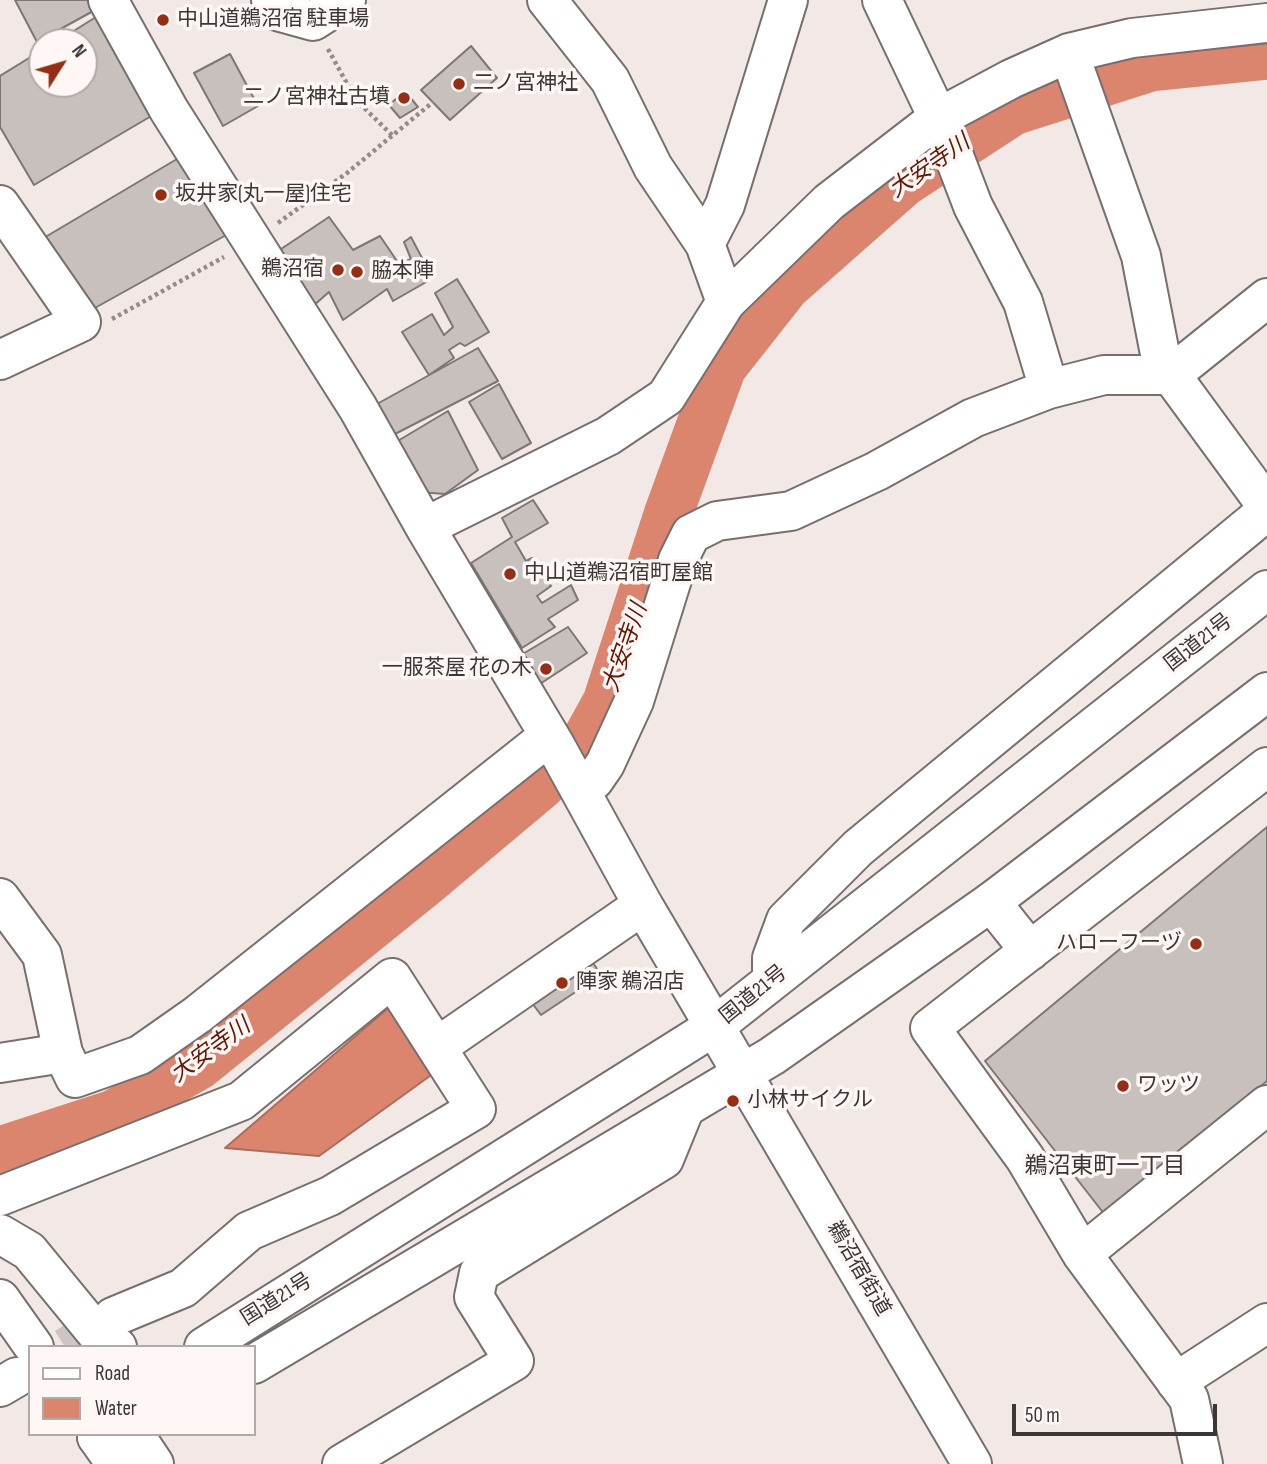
<!DOCTYPE html>
<html>
<head>
<meta charset="utf-8">
<style>
  body { margin:0 }
  #map { position:relative; width:1267px; height:1464px; overflow:hidden; background:#f2e9e6; font-family:"Sofia Sans Condensed",sans-serif }
  canvas { display:block }
  .legend { position:absolute; left:28px; top:1345px; width:228px; height:91px; box-sizing:border-box; background:#fef7f5; border:2px solid #b0aaa9; margin:0; padding:9px 12px; list-style:none; font-size:21px; color:#3b3736 }
  .legend li { display:flex; align-items:center; gap:14px; height:35px }
  .legend b { width:35px; border:2px solid #b0aaa9 }
  .north { position:absolute; left:28px; top:28px; width:70px; height:70px; box-sizing:border-box; background:#fef7f5; border:2px solid #b0aaa9; border-radius:50%; rotate:53deg; font-size:19px; font-weight:700; line-height:28px; text-align:center; color:#3b3736 }
  .north::after { content:''; display:block; margin:auto; width:24px; height:32px; background:#962e13; clip-path:polygon(50% 0,100% 100%,50% 72%,0 100%) }
  .scale { position:absolute; left:1012px; top:1404px; width:205px; height:32px; box-sizing:border-box; border:4px solid #3b3736; border-top:0; padding-left:9px; font-size:21px; line-height:24px; white-space:nowrap; color:#3b3736; -webkit-text-stroke:5px #fef7f5; paint-order:stroke }
</style>
</head>
<body>
<div id="map">
<canvas width="1267" height="1464"></canvas>
<ul class="legend">
<li><b style="height:9px;background:#fff"></b>Road</li>
<li><b style="height:19px;background:#db846e"></b>Water</li>
</ul>
<div class="north">N</div>
<div class="scale">50 m</div>
</div>
<script>
const c = document.querySelector('canvas').getContext('2d');
c.lineJoin = 'round';
function fillPath(path, color) {
  c.fillStyle = color;
  c.fill(path, 'evenodd');
}
function poly(rows) {
  const path = new Path2D();
  for (const r of rows) {
    path.moveTo(r[0], r[1]);
    for (let i = 2; i < r.length; i += 2) path.lineTo(r[i], r[i + 1]);
  }
  return path;
}
function trace(path, color, width, dash) {
  c.strokeStyle = color;
  c.lineWidth = width;
  c.lineCap = dash ? 'butt' : 'round';
  c.setLineDash(dash || []);
  c.stroke(path);
}
function write(font, color, halo, rows, align = 'center') {
  c.font = font + ' "Sofia Sans Condensed","Noto Sans JP",sans-serif';
  c.lineWidth = 7;
  c.setLineDash([]);
  c.textBaseline = 'middle';
  c.strokeStyle = halo;
  c.fillStyle = color;
  for (const [text, x, y, turn = 0] of rows) {
    c.save();
    c.translate(x, y);
    c.rotate((+turn || 0) * Math.PI / 180);
    c.textAlign = isNaN(turn) ? turn : align;
    if (halo) c.strokeText(text, 0, 0);
    c.fillText(text, 0, 0);
    c.restore();
  }
}
const water = poly([
  [394,1003,441,1068,319,1156,225,1148,394,1003]
]);
fillPath(water, '#db846e');
trace(water, '#ab6d5d', 2);
trace(poly([
  [0,1151,114,1114,199,1065,423,884,541,785,586,740,607,702,668,515,722,367,785,287,904,182,1013,111,1151,67,1267,55]
]), '#db846e', 49);
const building = poly([
  [15,0,89,0,95,10,37,42,15,0],
  [96,17,153,115,34,185,0,127,0,76,42,50,42,84,84,84,84,42,56,42,96,17],
  [471,46,497,78,450,120,421,90,471,46],
  [230,54,258,106,223,126,194,73,230,54],
  [405,91,418,107,400,118,389,105,405,91],
  [182,156,228,234,93,309,42,239,182,156],
  [329,217,353,250,380,236,399,264,411,259,404,242,411,237,423,260,419,264,428,281,393,301,387,289,343,320,329,292,312,307,278,251,329,217],
  [457,279,489,332,465,346,460,343,449,350,454,358,429,375,402,332,432,314,444,335,453,327,435,293,457,279],
  [478,348,498,381,393,435,377,404,478,348],
  [499,384,531,443,502,459,469,402,499,384],
  [448,411,478,470,445,494,419,492,396,442,448,411],
  [533,500,548,523,515,542,526,561,532,558,551,586,537,596,542,603,571,585,578,600,548,619,555,627,522,648,471,563,512,537,502,518,533,500],
  [568,627,587,653,540,684,521,655,568,627],
  [1267,827,1267,1081,1105,1215,985,1061,1267,827],
  [584,949,601,975,541,1015,523,991,584,949]
]);
fillPath(building, '#c8c0bd');
trace(building, '#7e7674', 2);
trace(poly([
  [65,1347,113,1317]
]), '#cdc5c3', 38, [38, 19]);
const minor = poly([
  [108,0,169,110,358,408,425,527,555,745,643,905,972,1464],
  [271,0,277,11,313,21,346,0],
  [547,0,610,80,653,167,705,244,726,302],
  [882,0,944,130,973,206,1023,302,1049,389],
  [1069,53,1141,256,1160,354,1171,375,1267,506],
  [0,205,81,322,0,360],
  [705,244,725,205,788,0],
  [425,527,608,436,666,397,726,302,829,202,938,118,1011,79,1069,53,1132,38,1267,23],
  [580,790,594,780,605,764,634,701,678,560,691,534,717,521,791,511,877,471,973,418,1049,389,1104,375,1171,375,1267,298],
  [0,898,42,955,63,1053],
  [991,902,1030,951],
  [772,979,772,958,786,920,858,848,1267,511],
  [437,1047,643,905],
  [0,1063,63,1053,75,1078,140,1055,197,1015,549,736],
  [0,1196,241,1101,392,978,476,1109,330,1196,249,1231,183,1288,113,1317],
  [1082,1254,1267,1105],
  [1176,1382,1267,1323],
  [0,1387,17,1377],
  [342,1464,514,1361,474,1297,479,1273,664,1159,684,1110],
  [1203,1464,1189,1399,1082,1254,1025,1158,930,1028,1267,767]
]);
const major = poly([
  [134,1434,154,1464],
  [97,1437,116,1464]
]);
const highway = poly([
  [0,1234,29,1251,98,1335,117,1347],
  [0,1299,34,1347],
  [204,1347,715,1026,1267,590],
  [254,1364,772,1056,991,902,1267,692],
  [97,1437,124,1434]
]);
trace(minor, '#776f6d', 42);
trace(major, '#776f6d', 42);
trace(highway, '#776f6d', 42);
trace(poly([
  [328,49,356,100,393,136],
  [278,223,347,173,433,102],
  [112,319,224,257]
]), '#928b89', 4.5, [3.5, 3.5]);
trace(minor, '#fff', 38);
trace(major, '#fff', 38);
trace(highway, '#fff', 38);
for (const [x, y, r, color] of [
  [163,20,7,"#962e13"],
  [459,84,7,"#962e13"],
  [404,98,7,"#962e13"],
  [161,195,7,"#962e13"],
  [338,270,7,"#962e13"],
  [357,272,7,"#962e13"],
  [510,574,7,"#962e13"],
  [546,669,7,"#962e13"],
  [1196,944,7,"#962e13"],
  [562,983,7,"#962e13"],
  [1123,1086,7,"#962e13"],
  [733,1101,7,"#962e13"]
]) {
  const dot = new Path2D();
  dot.arc(x, y, r, 0, 2 * Math.PI);
  c.fillStyle = color;
  c.fill(dot);
  trace(dot, '#fef7f5', 2.5);
}
write('21px', '#3b3736', '#fef7f5', [
  ["中山道鵜沼宿 駐車場",177,20],
  ["二ノ宮神社",473,84],
  ["二ノ宮神社古墳",390,98,"right"],
  ["坂井家(丸一屋)住宅",175,195],
  ["鵜沼宿",324,270,"right"],
  ["脇本陣",371,272],
  ["中山道鵜沼宿町屋館",524,574],
  ["一服茶屋 花の木",532,669,"right"],
  ["ハローフーヅ",1182,944,"right"],
  ["陣家 鵜沼店",576,983],
  ["ワッツ",1137,1086],
  ["小林サイクル",747,1101]
], 'left');
write('21px', '#3b3736', '#fef7f5', [
  ["国道21号",1199,643,-38],
  ["国道21号",754,995,-39],
  ["鵜沼宿街道",858,1269,60],
  ["国道21号",277,1300,-32]
]);
write('italic 23px', '#641703', '#fef7f5', [
  ["大安寺川",930,167,-35],
  ["大安寺川",626,648,-71],
  ["大安寺川",211,1051,-36]
]);
write('23px', '#3b3736', '#fef7f5', [
  ["鵜沼東町一丁目",1105,1167]
]);
</script>
</body>
</html>
